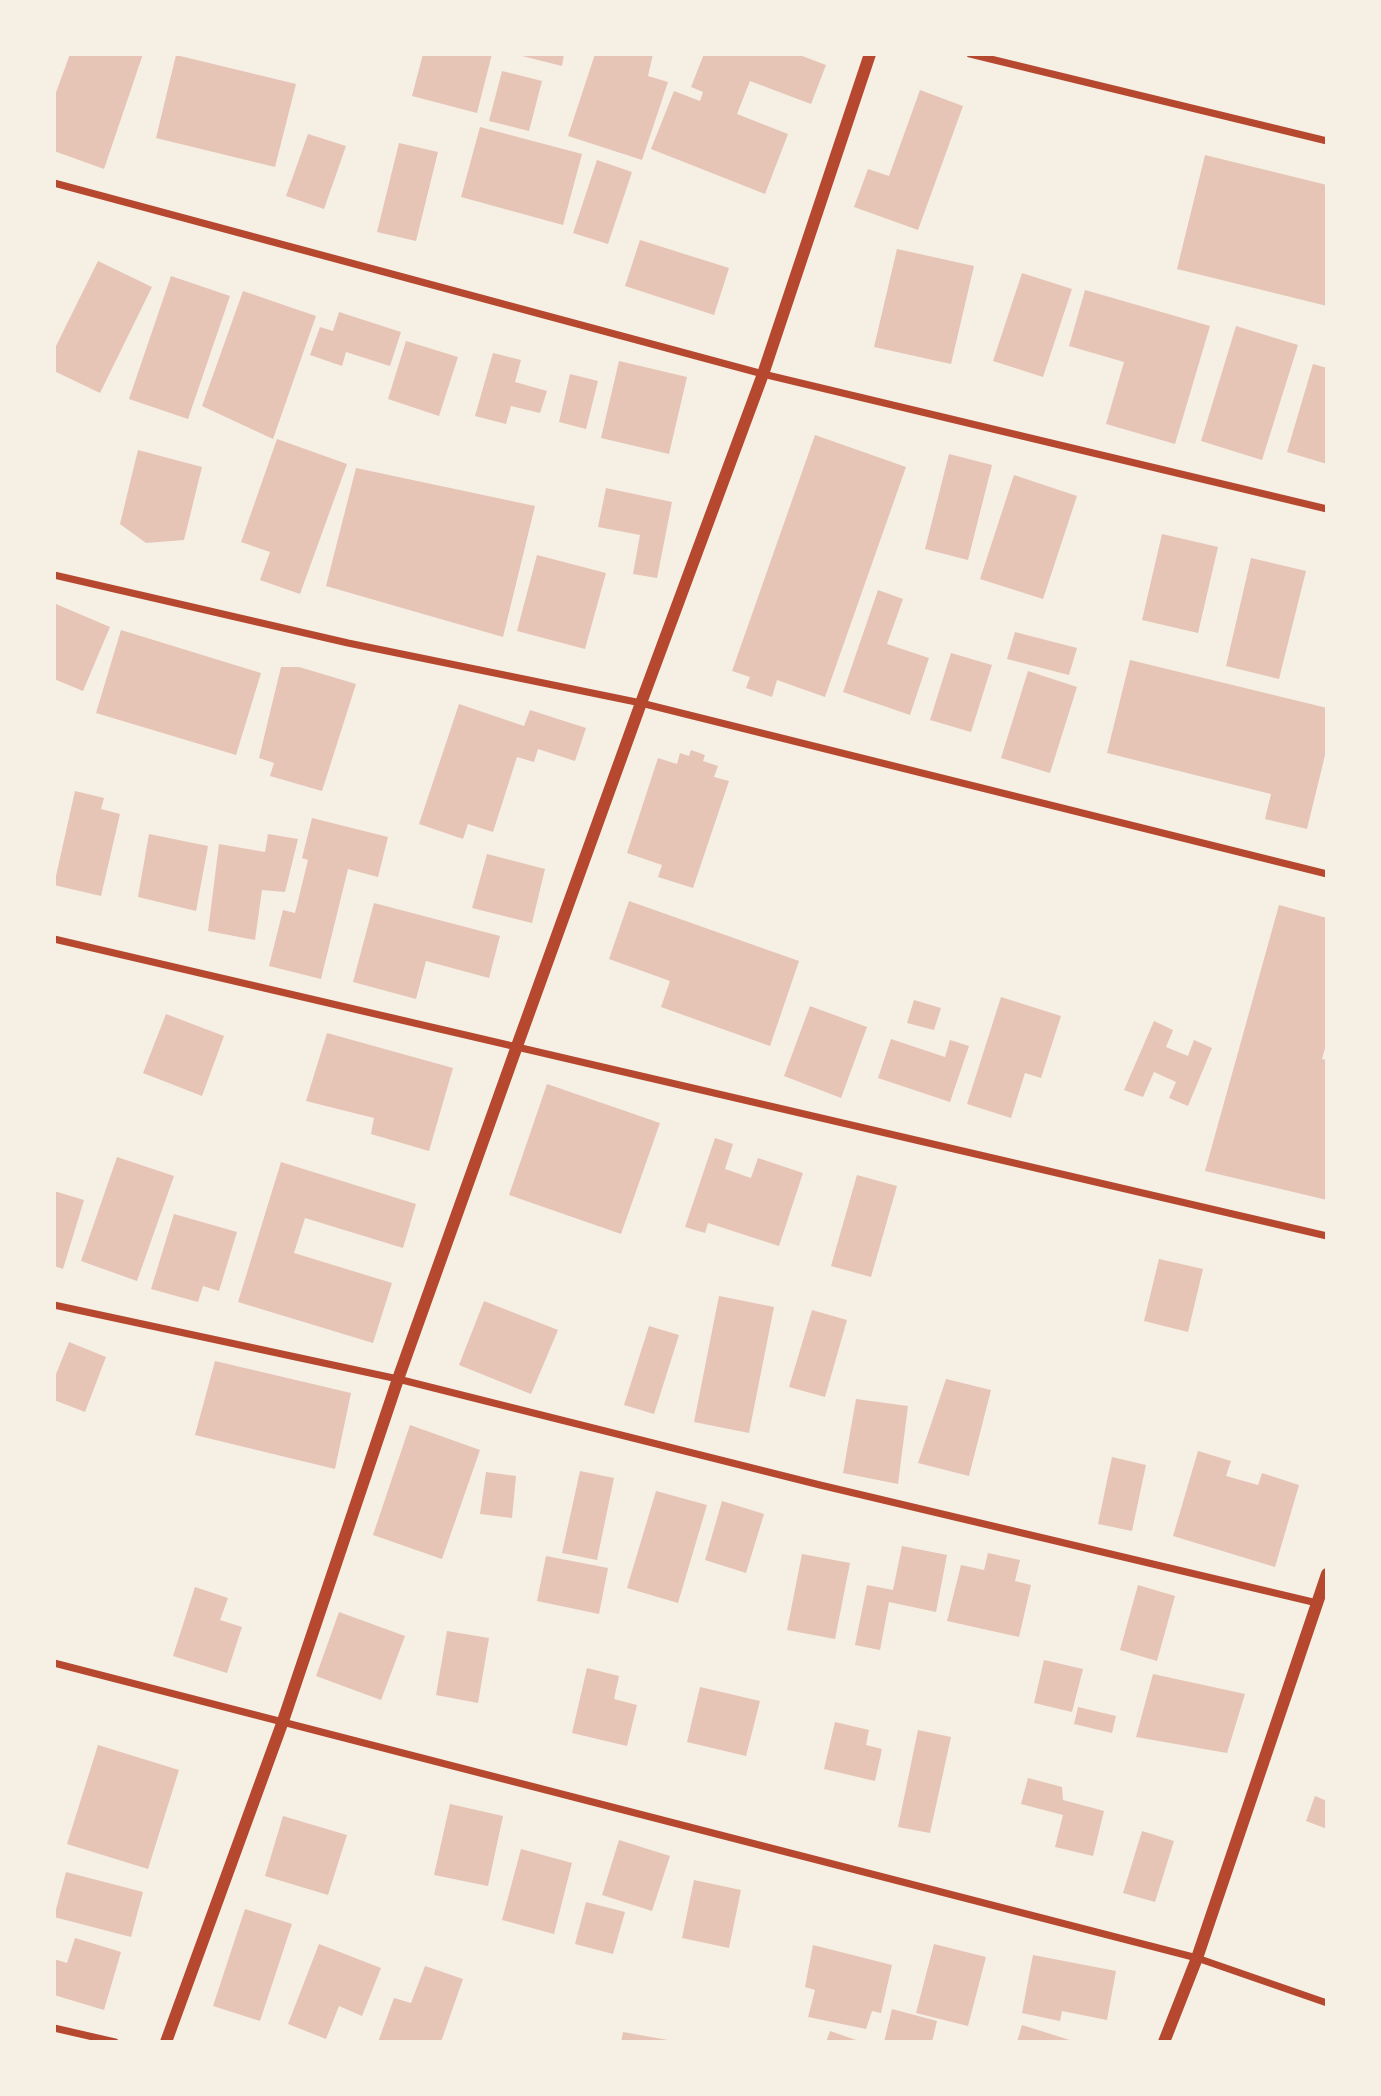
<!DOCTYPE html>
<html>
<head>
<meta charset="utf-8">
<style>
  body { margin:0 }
  #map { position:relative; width:1381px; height:2096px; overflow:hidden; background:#f6efe4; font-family:Signika,sans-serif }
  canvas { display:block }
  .frame { position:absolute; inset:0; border:56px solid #f6efe4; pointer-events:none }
</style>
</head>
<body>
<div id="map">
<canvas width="1381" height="2096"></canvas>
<div class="frame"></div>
</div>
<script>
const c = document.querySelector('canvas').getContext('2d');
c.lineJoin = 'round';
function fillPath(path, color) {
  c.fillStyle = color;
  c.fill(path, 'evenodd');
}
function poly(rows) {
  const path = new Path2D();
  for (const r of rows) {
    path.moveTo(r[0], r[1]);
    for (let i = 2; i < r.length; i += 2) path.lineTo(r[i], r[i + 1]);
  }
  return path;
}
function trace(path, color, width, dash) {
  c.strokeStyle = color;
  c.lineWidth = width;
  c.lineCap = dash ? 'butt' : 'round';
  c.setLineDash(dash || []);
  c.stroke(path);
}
fillPath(poly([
  [70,54,143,54,104,169,54,151,54,98],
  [423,54,492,54,477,113,412,96],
  [514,54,564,54,562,66],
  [595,54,653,54,648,76,668,82,642,160,568,136],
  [704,54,797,54,826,65,811,104,750,81,737,114,788,134,765,194,651,149,674,91,700,101,703,92,691,87],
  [176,55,296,84,275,167,156,138],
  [502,71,542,81,529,131,489,121],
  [920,90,963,106,918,230,854,207,868,169,889,176],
  [480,127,582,154,563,225,461,197],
  [308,134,346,146,324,209,286,196],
  [399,143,438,152,416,241,377,232],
  [1205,155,1327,185,1327,306,1177,269],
  [597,160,632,172,608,244,573,233],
  [640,240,729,268,714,315,625,286],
  [897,249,974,266,951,364,874,347],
  [98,261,152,287,100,393,54,371,54,350],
  [1022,273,1072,289,1043,377,993,361],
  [171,276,230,296,188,419,129,399],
  [1085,290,1210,326,1175,444,1106,424,1124,362,1069,346],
  [243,291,316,316,273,439,202,406],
  [339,312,401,332,390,366,346,352,342,366,310,355,320,327,333,331],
  [1236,326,1298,345,1262,460,1201,441],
  [406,341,458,357,439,416,388,399],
  [493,353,521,360,515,382,547,391,540,413,511,406,506,424,475,416],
  [619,361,687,377,669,454,601,438],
  [1313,364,1327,368,1327,464,1287,452],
  [570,374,598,381,586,429,559,422],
  [815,435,906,467,825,697,777,680,772,697,746,688,750,677,732,671],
  [277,439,347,464,300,594,260,580,270,552,241,542],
  [138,450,202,467,184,540,146,543,120,524],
  [949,454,992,465,968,560,925,549],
  [356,468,535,506,503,637,326,586],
  [1014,475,1077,496,1043,599,980,579],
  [606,488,672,502,657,578,633,574,640,535,598,527],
  [1162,534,1218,547,1198,633,1142,620],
  [537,555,606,573,585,649,517,631],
  [1251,558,1306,571,1279,679,1226,666],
  [878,590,903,599,887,644,929,658,910,715,843,692],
  [56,604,110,627,83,691,54,679],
  [121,630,261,673,236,755,96,713],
  [1015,632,1077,648,1069,675,1007,659],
  [951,653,992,665,971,732,930,720],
  [1130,660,1327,708,1327,747,1307,829,1265,819,1271,794,1107,753],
  [281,667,299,667,356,684,322,791,270,776,274,763,259,758],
  [1028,671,1077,687,1050,773,1001,758],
  [459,704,524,726,530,710,586,728,575,761,538,749,534,762,517,757,493,832,468,824,463,839,419,824],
  [691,750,705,755,703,761,718,766,714,777,729,781,693,888,658,877,662,865,627,853,658,758,677,764,680,753,689,756],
  [75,791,104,798,101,809,120,814,101,896,54,885],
  [312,818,388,837,378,877,348,869,321,979,269,966,283,910,295,913,308,860,302,858],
  [149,834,208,846,196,911,138,897],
  [268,834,298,839,285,892,262,890,255,940,208,931,219,844,265,852],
  [487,854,545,869,532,923,472,908],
  [629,901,799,961,770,1046,661,1007,670,981,609,959],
  [374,903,500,936,489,978,426,961,416,999,353,982],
  [1279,905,1327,918,1327,1041,1322,1059,1327,1060,1327,1200,1205,1171],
  [1001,997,1061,1016,1041,1078,1025,1073,1011,1118,967,1104],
  [914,1000,941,1008,934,1030,907,1023],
  [810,1006,867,1027,841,1098,784,1076],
  [166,1014,224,1036,202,1096,143,1073],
  [1154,1021,1173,1030,1166,1047,1188,1056,1194,1040,1212,1048,1188,1106,1169,1098,1176,1082,1154,1072,1143,1097,1124,1090],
  [327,1033,453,1068,429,1151,371,1134,374,1118,306,1101],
  [891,1039,945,1057,950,1040,969,1046,950,1102,878,1078],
  [547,1084,660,1123,621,1234,509,1195],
  [715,1138,733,1144,725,1169,751,1178,758,1158,803,1173,779,1246,708,1223,705,1233,685,1227],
  [117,1157,174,1176,137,1281,81,1261],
  [281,1162,416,1204,403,1248,305,1218,294,1253,392,1283,373,1343,238,1302],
  [857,1175,897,1186,871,1277,831,1266],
  [54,1191,84,1200,63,1269,54,1266],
  [174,1214,237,1232,219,1291,203,1286,198,1302,151,1289],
  [1159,1259,1203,1269,1188,1332,1144,1321],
  [719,1296,774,1307,749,1433,694,1422],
  [484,1301,558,1330,531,1394,459,1365],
  [812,1310,847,1320,825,1397,789,1387],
  [649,1326,679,1335,654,1414,624,1405],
  [69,1342,106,1357,85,1412,54,1400,54,1379],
  [215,1361,351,1393,335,1469,195,1435],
  [946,1379,991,1390,969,1476,918,1463],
  [856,1399,908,1406,898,1484,843,1473],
  [410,1425,480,1450,442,1559,373,1535],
  [1198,1451,1231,1461,1226,1476,1258,1485,1262,1473,1299,1485,1275,1567,1173,1536],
  [1112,1457,1146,1465,1132,1531,1098,1524],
  [580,1471,614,1478,597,1560,562,1553],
  [486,1472,516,1476,512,1518,480,1514],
  [656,1491,707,1505,678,1603,627,1588],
  [722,1501,764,1514,746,1573,705,1560],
  [902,1546,947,1555,936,1612,889,1602,880,1650,855,1645,867,1585,893,1590],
  [988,1553,1020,1560,1015,1581,1031,1585,1019,1637,947,1621,961,1565,984,1570],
  [802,1554,850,1563,835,1639,787,1630],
  [546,1556,608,1568,599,1614,537,1601],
  [1138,1585,1175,1596,1157,1661,1120,1650],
  [195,1587,228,1598,220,1620,242,1627,227,1673,173,1656],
  [339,1612,405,1636,381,1700,316,1676],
  [447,1631,489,1638,478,1703,436,1695],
  [1044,1660,1083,1669,1072,1712,1034,1703],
  [587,1668,619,1676,614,1699,637,1705,627,1746,572,1733],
  [1153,1674,1245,1694,1227,1753,1136,1737],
  [700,1687,760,1701,746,1756,687,1742],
  [1078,1707,1116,1716,1112,1733,1074,1724],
  [835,1722,869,1730,866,1745,882,1749,875,1781,824,1769],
  [918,1730,951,1737,930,1833,898,1827],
  [98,1745,179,1770,148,1869,67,1844],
  [1028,1778,1062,1787,1063,1800,1104,1811,1093,1856,1055,1847,1063,1815,1021,1804],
  [1315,1796,1327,1801,1327,1829,1306,1821],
  [450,1804,503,1816,488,1886,434,1875],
  [283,1816,347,1835,328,1895,265,1876],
  [1142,1831,1174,1841,1155,1902,1123,1893],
  [619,1840,670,1856,652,1911,602,1895],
  [521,1849,572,1863,554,1934,502,1920],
  [66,1872,143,1892,131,1937,54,1917],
  [694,1880,741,1890,729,1948,682,1938],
  [586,1902,625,1912,613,1954,575,1944],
  [245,1909,292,1924,260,2021,213,2006],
  [75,1938,121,1952,104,2010,54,1995,54,1959,67,1963],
  [319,1944,381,1968,362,2016,339,2006,326,2039,288,2024],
  [934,1944,986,1957,968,2026,916,2013],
  [813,1945,892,1965,881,2013,872,2011,866,2029,808,2017,815,1990,805,1987],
  [1033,1955,1116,1971,1107,2020,1062,2011,1060,2021,1022,2013],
  [425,1966,463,1979,441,2042,378,2042,394,1998,411,2003],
  [892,2009,937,2021,932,2042,884,2042],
  [1022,2025,1073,2041,1073,2042,1017,2042],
  [830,2031,859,2041,859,2042,826,2042],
  [623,2032,668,2040,668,2042,621,2042]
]), '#e6c5b7');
trace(poly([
  [970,54,1327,141],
  [54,183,763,374,1327,509],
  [54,575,348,643,641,703,1327,874],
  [54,939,1327,1236],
  [54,1305,398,1379,820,1485,1317,1603],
  [54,1663,1197,1958,1327,2003],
  [54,2028,115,2042]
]), '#b5482f', 7);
trace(poly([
  [166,2042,283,1721,398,1379,517,1046,641,703,763,374,870,54],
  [1164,2042,1197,1958,1327,1574]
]), '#b5482f', 12);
</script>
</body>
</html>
